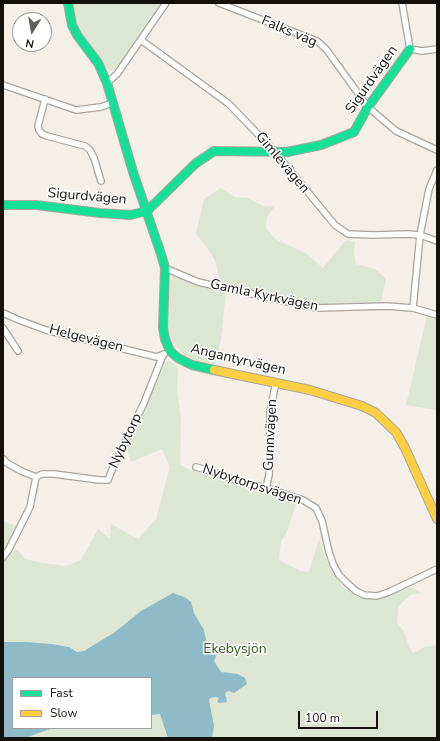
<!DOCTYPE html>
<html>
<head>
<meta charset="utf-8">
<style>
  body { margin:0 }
  #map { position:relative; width:440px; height:741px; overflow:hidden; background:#f4efe8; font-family:"Nunito Sans",sans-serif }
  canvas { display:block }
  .frame { position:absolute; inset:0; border:4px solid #14110c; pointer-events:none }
  .legend { position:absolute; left:12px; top:677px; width:140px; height:52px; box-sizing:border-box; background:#fff; border:1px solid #a1a09e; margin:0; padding:5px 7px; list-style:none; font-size:12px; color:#14110c }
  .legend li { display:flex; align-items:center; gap:8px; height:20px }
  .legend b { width:20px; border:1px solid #a1a09e }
  .north { position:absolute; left:12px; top:12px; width:40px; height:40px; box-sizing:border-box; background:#fff; border:1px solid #a1a09e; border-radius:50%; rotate:191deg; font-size:11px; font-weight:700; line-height:16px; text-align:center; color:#14110c }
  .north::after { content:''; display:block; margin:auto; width:14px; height:18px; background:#625f59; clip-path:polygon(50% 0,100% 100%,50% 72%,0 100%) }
  .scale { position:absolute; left:298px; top:711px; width:80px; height:18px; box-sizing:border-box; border:2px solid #14110c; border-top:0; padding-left:5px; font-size:12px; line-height:14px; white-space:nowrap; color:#14110c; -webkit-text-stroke:3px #fff; paint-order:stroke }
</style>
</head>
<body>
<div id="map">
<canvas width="440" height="741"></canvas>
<div class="frame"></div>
<ul class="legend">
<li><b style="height:5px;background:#16e098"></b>Fast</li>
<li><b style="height:5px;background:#ffcf43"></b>Slow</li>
</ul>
<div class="north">N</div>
<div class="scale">100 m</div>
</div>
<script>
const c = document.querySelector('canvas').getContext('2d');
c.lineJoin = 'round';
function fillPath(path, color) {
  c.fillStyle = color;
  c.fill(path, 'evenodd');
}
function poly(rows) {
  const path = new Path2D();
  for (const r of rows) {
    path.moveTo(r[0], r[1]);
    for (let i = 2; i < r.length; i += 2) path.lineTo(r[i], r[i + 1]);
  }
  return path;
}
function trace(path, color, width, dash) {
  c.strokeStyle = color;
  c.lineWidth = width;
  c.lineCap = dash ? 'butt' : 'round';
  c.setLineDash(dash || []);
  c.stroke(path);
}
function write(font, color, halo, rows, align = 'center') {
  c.font = font + ' "Nunito Sans",sans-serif';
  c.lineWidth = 3;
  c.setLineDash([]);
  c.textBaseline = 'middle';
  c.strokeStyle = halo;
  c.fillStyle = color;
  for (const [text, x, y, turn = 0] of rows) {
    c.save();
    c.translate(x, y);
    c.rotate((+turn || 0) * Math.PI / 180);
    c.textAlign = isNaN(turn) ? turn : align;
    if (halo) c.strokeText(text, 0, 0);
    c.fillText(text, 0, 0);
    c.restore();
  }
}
fillPath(poly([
  [71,3,161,3,146,28,122,62,113,71,107,69,80,31,72,14],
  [221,188,235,197,248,198,263,206,275,206,267,217,266,228,275,239,307,254,323,268,346,240,355,242,354,251,356,264,375,269,386,279,381,301,377,303,317,305,227,286,220,282,215,260,205,245,196,234,204,199],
  [173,276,197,286,226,292,221,339,215,365,197,361,184,355,173,342,168,330,169,282],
  [427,316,437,319,437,410,406,405],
  [168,360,178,367,177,391,181,418,180,465,191,470,297,502,286,534,281,541,279,559,282,562,301,571,309,572,319,539,327,562,343,587,360,598,376,599,408,585,422,593,411,595,403,601,398,608,397,622,405,634,409,647,413,653,418,651,424,647,437,645,437,738,3,738,3,561,14,550,18,550,25,559,42,563,66,566,81,560,98,529,110,539,111,524,138,539,156,519,170,467,162,449,131,462,126,447,165,362],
  [13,678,151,678,151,728,13,728],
  [3,521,17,526,11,540,3,550]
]), '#dde6d3');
fillPath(poly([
  [173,593,186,598,191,602,194,613,204,630,207,645,212,649,216,656,214,661,221,672,238,674,245,678,247,684,234,693,228,691,225,693,227,702,219,703,217,701,219,699,217,697,210,698,209,700,214,726,212,738,168,738,160,714,151,715,151,678,13,678,13,728,53,728,25,738,3,738,3,642,26,642,52,644,69,647,77,652,84,651,115,632,141,611]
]), '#8fbbc8');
const street = poly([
  [219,3,317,41,326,49,368,107,396,131,437,150],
  [402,3,410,49,422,51,437,49],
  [141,40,229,104,274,151,335,225,348,234,374,235,407,234,420,235,437,241],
  [107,83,117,74,166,3],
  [3,85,76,110,101,107,112,103],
  [45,99,38,126,39,130,42,134,47,136,85,146,90,150,94,158,101,181],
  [165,268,198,282,316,308,387,306,413,308,437,315],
  [413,308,420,235,429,189,437,170],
  [3,313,19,320,46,330,157,357,164,354],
  [3,328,18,351],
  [3,459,7,463,21,471,36,477],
  [196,467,210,471,245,483,266,488,303,500,316,508,322,521,329,552,333,564,339,575,347,583,356,591,364,595,377,596,389,592,437,569],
  [36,477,42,474,54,474,99,480,108,480,114,465,144,403,163,355],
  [266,488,269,475,270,462,270,412,276,382],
  [3,557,9,549,30,507,36,477]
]);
const fast = poly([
  [68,3,72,25,77,35,98,63,107,83,133,172,161,254,165,268,163,327,165,339,170,351,178,358,192,365,214,370],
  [3,205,36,205,100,213,130,215,147,211,195,164,214,151,287,152,321,145,354,132,368,107,410,49]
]);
const slow = poly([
  [214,370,310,390,362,406,376,413,396,432,405,448,437,519]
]);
trace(street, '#a8a49e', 8);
trace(fast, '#a8a49e', 10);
trace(slow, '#a8a49e', 10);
trace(street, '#fdfdfc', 5.5);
trace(fast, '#16e098', 8);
trace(slow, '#ffcf43', 8);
write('14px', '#14110c', '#fff', [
  ["Falks väg",289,32,23],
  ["Sigurdvägen",372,80,-55],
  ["Gimlevägen",282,163,50],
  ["Sigurdvägen",87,197,5],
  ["Gamla Kyrkvägen",264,296,12],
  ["Helgevägen",86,339,14],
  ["Angantyrvägen",238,360,13],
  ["Gunnvägen",271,435,-87],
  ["Nybytorp",126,441,-65],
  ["Nybytorpsvägen",252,485,18]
]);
write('14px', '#305a1c', '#fff', [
  ["Ekebysjön",235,650]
]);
</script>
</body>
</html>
